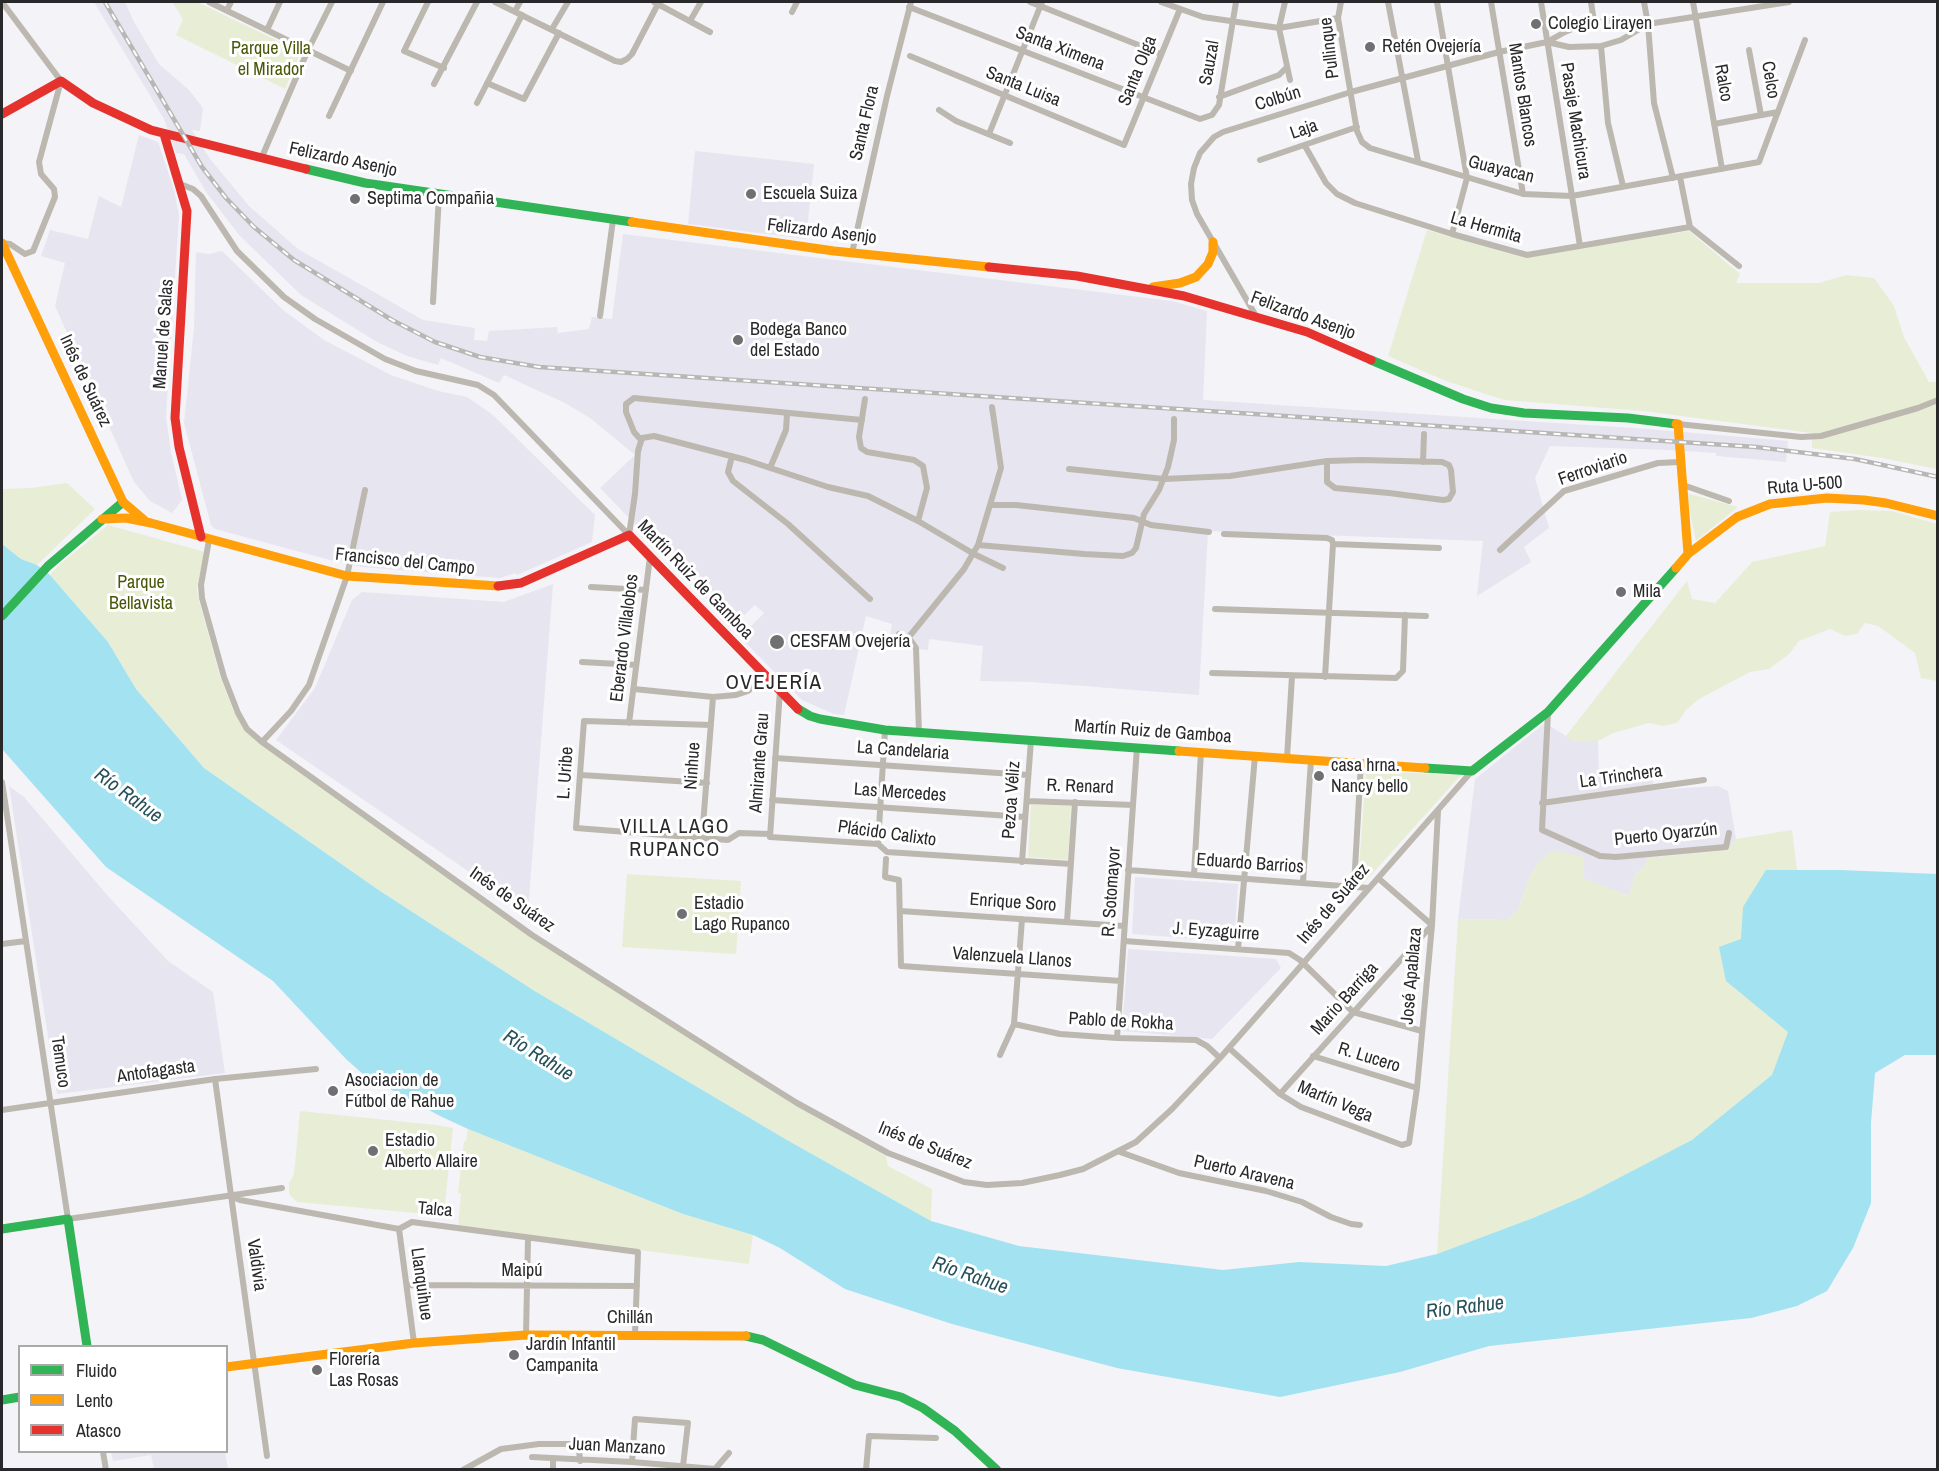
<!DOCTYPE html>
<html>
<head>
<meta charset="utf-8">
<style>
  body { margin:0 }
  #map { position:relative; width:1939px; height:1471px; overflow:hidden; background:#f4f3f8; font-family:"Archivo Narrow",sans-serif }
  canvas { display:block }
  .frame { position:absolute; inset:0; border:3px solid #29292b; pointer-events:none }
  .legend { position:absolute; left:18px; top:1345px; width:210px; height:108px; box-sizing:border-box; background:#fff; border:2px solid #a9a9aa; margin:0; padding:8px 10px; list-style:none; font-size:18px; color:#29292b }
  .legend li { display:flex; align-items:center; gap:12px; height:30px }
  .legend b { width:30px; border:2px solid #a9a9aa }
</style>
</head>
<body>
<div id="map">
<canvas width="1939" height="1471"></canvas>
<div class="frame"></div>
<ul class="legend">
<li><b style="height:8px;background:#30b455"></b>Fluido</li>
<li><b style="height:8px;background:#ff9f0a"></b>Lento</li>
<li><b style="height:8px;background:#e5322d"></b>Atasco</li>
</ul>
</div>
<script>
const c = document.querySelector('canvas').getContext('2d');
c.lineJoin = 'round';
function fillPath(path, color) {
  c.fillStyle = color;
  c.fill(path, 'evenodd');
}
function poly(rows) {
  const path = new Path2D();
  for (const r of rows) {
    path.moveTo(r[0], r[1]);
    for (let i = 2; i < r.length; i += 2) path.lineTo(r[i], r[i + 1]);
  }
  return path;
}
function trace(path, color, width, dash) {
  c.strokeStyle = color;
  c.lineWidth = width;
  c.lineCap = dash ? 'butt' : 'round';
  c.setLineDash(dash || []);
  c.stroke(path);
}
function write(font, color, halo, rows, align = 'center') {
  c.font = font + ' "Archivo Narrow",sans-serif';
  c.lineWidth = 6;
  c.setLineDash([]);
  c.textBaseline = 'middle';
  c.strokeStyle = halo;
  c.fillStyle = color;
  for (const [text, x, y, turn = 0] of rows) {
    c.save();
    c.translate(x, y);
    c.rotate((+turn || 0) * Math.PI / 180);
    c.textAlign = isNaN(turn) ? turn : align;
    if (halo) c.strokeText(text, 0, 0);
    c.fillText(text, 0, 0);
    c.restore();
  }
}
fillPath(poly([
  [94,2,125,2,134,22,159,64,189,90,203,108,200,131,192,130,210,159,249,206,298,249,423,320,475,328,474,340,487,341,489,331,557,327,558,333,589,329,592,317,612,319,623,234,1172,301,1207,311,1203,400,1648,429,1788,441,1786,462,1716,456,1716,453,1669,450,1550,446,1535,478,1549,528,1524,547,1531,562,1477,596,1483,541,1208,531,1199,695,1032,682,980,681,983,646,929,639,928,650,914,649,889,642,892,624,866,616,844,715,834,714,802,700,740,637,764,613,755,605,733,626,600,488,635,455,590,418,565,403,504,375,499,383,441,358,438,365,407,356,377,342,301,295,240,236,206,192,184,154,176,153,164,119],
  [139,135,158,142,174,190,179,215,166,417,171,452,182,500,172,513,150,501,134,482,55,306,65,263,41,256,50,230,88,239,99,196,121,207],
  [695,151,814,164,806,239,688,224],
  [222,251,283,310,324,340,391,375,438,391,467,397,493,415,595,515,592,542,517,575,516,573,500,578,362,567,334,561,215,529,211,525,184,423,194,328,196,252,209,254],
  [553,584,528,912,276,740,315,688,352,600,362,592,504,602],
  [1545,723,1574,741,1598,741,1599,774,1651,765,1654,790,1718,786,1728,791,1736,839,1728,850,1648,858,1643,868,1635,875,1629,896,1538,863,1530,876,1518,910,1508,920,1458,919,1475,779],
  [9,786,24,797,108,896,168,961,213,992,225,1073,57,1094],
  [1135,877,1238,884,1234,942,1132,934],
  [1128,949,1276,959,1281,968,1212,1039,1122,1031],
  [111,1452,225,1452,228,1469,154,1469,151,1455,113,1461]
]), '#e7e5ef');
fillPath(poly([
  [172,2,197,2,301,52,285,89,176,35,183,19],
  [1427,230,1525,258,1663,235,1664,233,1669,234,1689,231,1740,274,1736,283,1819,283,1846,275,1874,278,1894,306,1904,337,1929,382,1937,382,1937,469,1882,458,1812,448,1812,433,1643,411,1504,400,1446,381,1388,356],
  [67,483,95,509,37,565,21,559,2,544,2,489,31,488],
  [1686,493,1738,507,1696,541],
  [1858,510,1892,511,1937,524,1937,681,1921,678,1915,653,1878,626,1865,623,1857,634,1845,636,1830,629,1799,641,1789,654,1769,669,1750,672,1699,699,1686,710,1677,723,1663,726,1649,723,1613,733,1598,741,1574,741,1565,737,1687,581,1692,599,1715,603,1752,562,1825,546,1830,512],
  [108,525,205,552,197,588,198,597,220,676,233,710,247,730,510,922,801,1108,886,1156,888,1166,932,1189,931,1221,787,1140,533,990,380,891,204,768,136,689,108,642,50,575,59,565],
  [1366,771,1461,775,1364,883,1358,882],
  [1031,804,1071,806,1068,860,1028,857],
  [1792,830,1797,870,1766,871,1741,939,1749,944,1797,1029,1779,1080,1696,1146,1625,1175,1582,1197,1533,1218,1437,1254,1458,919,1508,920,1518,910,1530,876,1538,863,1547,854,1556,851,1584,857,1583,878,1628,896,1635,875,1643,868,1648,858,1728,850,1736,839],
  [627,874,741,881,736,954,622,947],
  [300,1111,436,1125,453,1128,445,1204,438,1212,427,1214,297,1202,290,1195,289,1190,289,1183,294,1174],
  [468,1129,683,1214,753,1235,749,1264,458,1227,461,1194,458,1193,464,1141,466,1141]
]), '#e8eed6');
fillPath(poly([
  [2,544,21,559,37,565,50,575,108,642,136,689,204,768,380,891,533,990,787,1140,931,1221,1019,1246,1223,1270,1299,1262,1386,1266,1437,1254,1533,1218,1582,1197,1692,1140,1772,1075,1788,1032,1726,981,1719,947,1741,939,1743,907,1766,870,1840,870,1937,874,1937,1055,1905,1055,1875,1073,1871,1123,1871,1203,1853,1248,1827,1291,1797,1306,1751,1318,1489,1346,1400,1372,1280,1397,1117,1368,952,1324,845,1289,780,1248,753,1235,683,1214,468,1129,440,1116,364,1075,346,1059,273,981,106,867,2,749]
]), '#a2e2f1');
trace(poly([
  [2,2,61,81,39,162,41,174,54,189,55,197,33,251,25,254,10,244,2,243],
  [209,2,351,71],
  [428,2,404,51,444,68],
  [495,2,615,61,621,62,627,59,632,54,659,2],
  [654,2,710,32],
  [1030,2,1161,54],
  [1161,2,1203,17,1279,28,1338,18],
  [1285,2,1279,28,1290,80],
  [1341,2,1338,18,1357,131,1362,142,1370,148,1523,194,1572,196,1759,162,1805,40],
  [1388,2,1418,161],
  [1437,2,1467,178,1452,234],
  [1491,2,1523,194],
  [1541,2,1580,246],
  [1591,2,1594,22],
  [1644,2,1648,24,1654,103,1673,178],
  [1693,2,1722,169],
  [909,7,1200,119,1212,115,1219,105,1236,2],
  [227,10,231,2],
  [515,11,520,2],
  [792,12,797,2],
  [690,21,701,2],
  [552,29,568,2],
  [267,30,280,2],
  [1547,42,1569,47,1601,46,1621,40,1648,24,1789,2],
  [1601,46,1608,123,1623,186],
  [1749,50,1761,115],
  [910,56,1124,145,1180,9],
  [487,83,524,99,559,33],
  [434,84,477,2],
  [1219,97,1279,75,1286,68],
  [477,103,522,15],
  [939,110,956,121,1010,143],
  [329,116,383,2],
  [1714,124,1778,112],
  [989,134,1042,2],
  [1305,146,1326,183,1337,194,1355,203,1452,234,1527,255,1690,227,1739,266],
  [261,159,308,50,332,2],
  [1260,160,1357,127],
  [1680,177,1690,227],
  [180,184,193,189,201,196,237,251,284,297,315,319,385,359,416,371,478,385,494,395,629,535],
  [852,253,887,96,911,2],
  [433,302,439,195],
  [600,316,613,220],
  [1256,316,1197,214,1192,200,1191,184,1194,168,1200,153,1214,137,1223,132,1351,92,1499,52,1547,42,1565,32,1584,24,1616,20,1638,21,1648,24],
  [865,399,859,437,861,448,867,452,914,460,923,466,927,488,918,521],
  [1678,424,1801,437,1821,436,1918,408,1938,400],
  [641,440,634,432,626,412,626,404,634,398,862,420],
  [732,456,728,472,733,481,788,524,870,599],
  [1423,462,1424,434],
  [770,468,786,430,787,414],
  [1069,469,1164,479,1230,476,1327,461,1362,460,1442,462,1449,465,1451,470,1453,492,1449,499,1443,500,1389,493,1335,488,1327,482,1327,461],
  [1683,485,1729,501],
  [991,505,1016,505,1134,518,1151,525,1209,532],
  [1224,534,1327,538,1332,540,1333,544,1325,677],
  [629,535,635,494,638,451,642,438,654,436,746,460,828,487,868,496,918,521,974,554,1003,568],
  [209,540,201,585,202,598,224,677,238,713,247,729,262,742,532,935,741,1068,797,1103,888,1153,964,1182,987,1185,1022,1183,1060,1175,1083,1169,1136,1142,1172,1109,1220,1058,1472,771],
  [1333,544,1439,548],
  [978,545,1084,554,1123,556,1132,553,1136,548,1144,514,1159,490,1168,467,1174,440,1174,419],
  [1500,550,1564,491,1658,463,1680,462],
  [591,587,646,590],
  [1215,609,1426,616],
  [899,634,911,641,916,648,919,732],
  [908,638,964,569,978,545,1001,468,992,407],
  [582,662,636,665],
  [1212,673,1396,678,1403,671,1405,615],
  [634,689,713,697,736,695,748,691,766,676],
  [780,690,770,837,878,844,887,852,1071,864],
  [1548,712,1542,830,1600,856,1616,857,1726,847,1729,833],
  [629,723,650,557],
  [711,725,584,721,576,828,728,840,739,833,770,834],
  [262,742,291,711,309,685,347,576,365,490],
  [775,758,1028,775],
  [1287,758,1292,676],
  [581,775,707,783],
  [2,782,68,1219,282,1188],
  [772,800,1025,817],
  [1027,801,1133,805],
  [1542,803,1704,780],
  [702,838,713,697],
  [878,844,885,730],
  [886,859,885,877,899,880,901,966,1121,981],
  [1022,862,1031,740],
  [1128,870,1369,888],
  [1194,875,1201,752],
  [1303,882,1311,760],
  [1354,886,1361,763],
  [900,911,1124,926],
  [1067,922,1075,802],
  [1124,941,1289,953,1300,960,1353,1012,1422,1031],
  [2,944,26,941],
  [1238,949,1255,756],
  [1014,1024,1060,1034,1117,1038,1196,1040,1207,1046,1220,1058],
  [1117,1038,1137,747],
  [1229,1048,1280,1094,1301,1107,1402,1145,1409,1143,1417,1088,1432,925,1438,811],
  [1000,1055,1014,1024,1022,919],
  [1313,1056,1417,1088],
  [215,1079,267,1456],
  [1280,1094,1432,925,1378,878],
  [2,1110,215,1079,316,1069],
  [1120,1152,1179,1173,1266,1191,1302,1202,1331,1217,1351,1224,1360,1225],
  [232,1197,240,1200,399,1229,412,1222,638,1252,635,1334],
  [399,1229,414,1343],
  [407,1285,637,1286],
  [526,1335,528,1238],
  [103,1452,106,1470],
  [532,1457,632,1462,715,1469,729,1453],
  [632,1462,635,1419,688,1423,683,1466],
  [463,1470,501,1449,539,1444,575,1444,579,1449,580,1461],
  [553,1470,553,1459],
  [866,1470,869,1436,936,1438]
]), '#bcb8b0', 6);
trace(poly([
  [306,169,365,183,632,222],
  [1371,360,1463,399,1491,408,1524,413,1628,418,1676,424],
  [2,616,48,566,123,502],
  [798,709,810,716,820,719,885,730,1179,751],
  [1425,768,1472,771,1548,712,1676,568],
  [2,1229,68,1219,87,1346],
  [746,1336,763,1340,855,1385,901,1397,923,1408,955,1431,997,1470],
  [2,1400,20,1397]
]), '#30b455', 9);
trace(poly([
  [632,222,834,251,989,267],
  [2,243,123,502,144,520],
  [1153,287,1180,283,1196,277,1208,264,1213,252,1213,242],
  [1676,424,1678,424,1688,554],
  [102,519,126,518,151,523,347,576,498,586],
  [1676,568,1688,554,1737,517,1770,504,1827,498,1864,500,1886,503,1938,516],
  [1179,751,1425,768],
  [226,1367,414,1343,526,1335,746,1336]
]), '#ff9f0a', 9);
trace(poly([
  [2,114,61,81,93,103,151,130,306,169],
  [164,134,187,211,175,418,179,447,201,537],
  [989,267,1077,276,1184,296,1307,332,1371,360],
  [498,586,521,583,629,535,798,709]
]), '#e5322d', 9);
const rail = poly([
  [105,2,202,167,226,198,254,227,294,260,392,320,435,342,480,357,539,367,1756,447,1855,459,1938,477]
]);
trace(rail, '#b8b7b5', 4.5);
trace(rail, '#fff', 2, [7]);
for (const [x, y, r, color] of [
  [1536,24,6,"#707073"],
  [1370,47,6,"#707073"],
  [751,194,6,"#707073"],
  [355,199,6,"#707073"],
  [738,340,6,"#707073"],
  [1621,592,6,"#707073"],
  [777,642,8,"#707073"],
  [1319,776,6,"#707073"],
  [682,914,6,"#707073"],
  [333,1091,6,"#707073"],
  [373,1151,6,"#707073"],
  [514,1355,6,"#707073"],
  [317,1370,6,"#707073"]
]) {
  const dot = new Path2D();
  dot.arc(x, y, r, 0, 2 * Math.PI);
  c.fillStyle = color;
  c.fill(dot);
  trace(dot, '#fff', 2);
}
write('18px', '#29292b', '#fff', [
  ["Colegio Lirayen",1548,24],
  ["Retén Ovejería",1382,47],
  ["Escuela Suiza",763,194],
  ["Septima Compañia",367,199],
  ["Bodega Banco",750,330],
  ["del Estado",750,351],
  ["Mila",1633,592],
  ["CESFAM Ovejería",790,642],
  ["casa hrna.",1331,766],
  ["Nancy bello",1331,787],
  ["Estadio",694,904],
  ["Lago Rupanco",694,925],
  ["Asociacion de",345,1081],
  ["Fútbol de Rahue",345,1102],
  ["Estadio",385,1141],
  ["Alberto Allaire",385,1162],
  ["Jardín Infantil",526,1345],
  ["Campanita",526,1366],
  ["Florería",329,1360],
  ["Las Rosas",329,1381]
], 'left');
write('18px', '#29292b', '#fff', [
  ["Pullinque",1330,48,-97],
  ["Santa Ximena",1060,49,21],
  ["Sauzal",1210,63,-80],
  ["Santa Olga",1138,71,-68],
  ["Celco",1770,80,80],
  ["Ralco",1723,83,80],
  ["Santa Luisa",1023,87,22],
  ["Mantos Blancos",1522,95,81],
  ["Colbún",1278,99,-17],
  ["Pasaje Machicura",1575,121,81],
  ["Santa Flora",865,123,-77],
  ["Laja",1304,130,-19],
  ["Felizardo Asenjo",343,160,12],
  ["Guayacan",1501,170,14],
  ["La Hermita",1486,228,16],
  ["Felizardo Asenjo",822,232,7],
  ["Felizardo Asenjo",1303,316,20],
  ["Manuel de Salas",164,334,-86],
  ["Inés de Suárez",85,381,65],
  ["Ferroviario",1593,469,-19],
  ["Ruta U-500",1805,486,-5],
  ["Francisco del Campo",405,562,6],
  ["Martín Ruiz de Gamboa",695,580,46],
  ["Eberardo Villalobos",625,638,-83],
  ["Martín Ruiz de Gamboa",1153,732,4],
  ["La Candelaria",903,751,4],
  ["Almirante Grau",760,763,-86],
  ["Ninhue",693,766,-86],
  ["L. Uribe",566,773,-86],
  ["La Trinchera",1621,777,-8],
  ["R. Renard",1080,787,2],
  ["Las Mercedes",900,793,4],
  ["Pezoa Véliz",1012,800,-86],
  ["Plácido Calixto",887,834,8],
  ["Puerto Oyarzún",1666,835,-6],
  ["Eduardo Barrios",1250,864,4],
  ["R. Sotomayor",1112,892,-86],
  ["Inés de Suárez",512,900,35],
  ["Enrique Soro",1013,903,4],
  ["Inés de Suárez",1334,904,-49],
  ["J. Eyzaguirre",1216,932,4],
  ["Valenzuela Llanos",1012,958,4],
  ["José Apablaza",1412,976,-85],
  ["Mario Barriga",1345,999,-48],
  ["Pablo de Rokha",1121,1022,3],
  ["R. Lucero",1369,1058,17],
  ["Temuco",60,1062,82],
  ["Antofagasta",156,1072,-8],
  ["Martín Vega",1335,1102,23],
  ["Inés de Suárez",925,1146,22],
  ["Puerto Aravena",1244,1173,13],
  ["Talca",435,1210,5],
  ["Valdivia",256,1265,82],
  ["Maipú",522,1271],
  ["Llanquihue",421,1284,82],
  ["Chillán",630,1318],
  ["Juan Manzano",617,1447,3]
]);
write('18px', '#495708', '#fff', [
  ["Parque Villa",271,49],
  ["el Mirador",271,70],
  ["Parque",141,583],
  ["Bellavista",141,604]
]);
write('italic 20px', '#27515a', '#fff', [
  ["Río Rahue",128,796,36],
  ["Río Rahue",538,1056,32],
  ["Río Rahue",970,1276,19],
  ["Río Rahue",1465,1308,-7]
]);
c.letterSpacing = '1.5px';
write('20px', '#29292b', '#fff', [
  ["VILLA LAGO",675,828],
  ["RUPANCO",675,851]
]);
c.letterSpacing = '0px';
c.letterSpacing = '1.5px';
write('21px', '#29292b', '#fff', [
  ["OVEJERÍA",774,683]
]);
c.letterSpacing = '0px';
</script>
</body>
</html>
